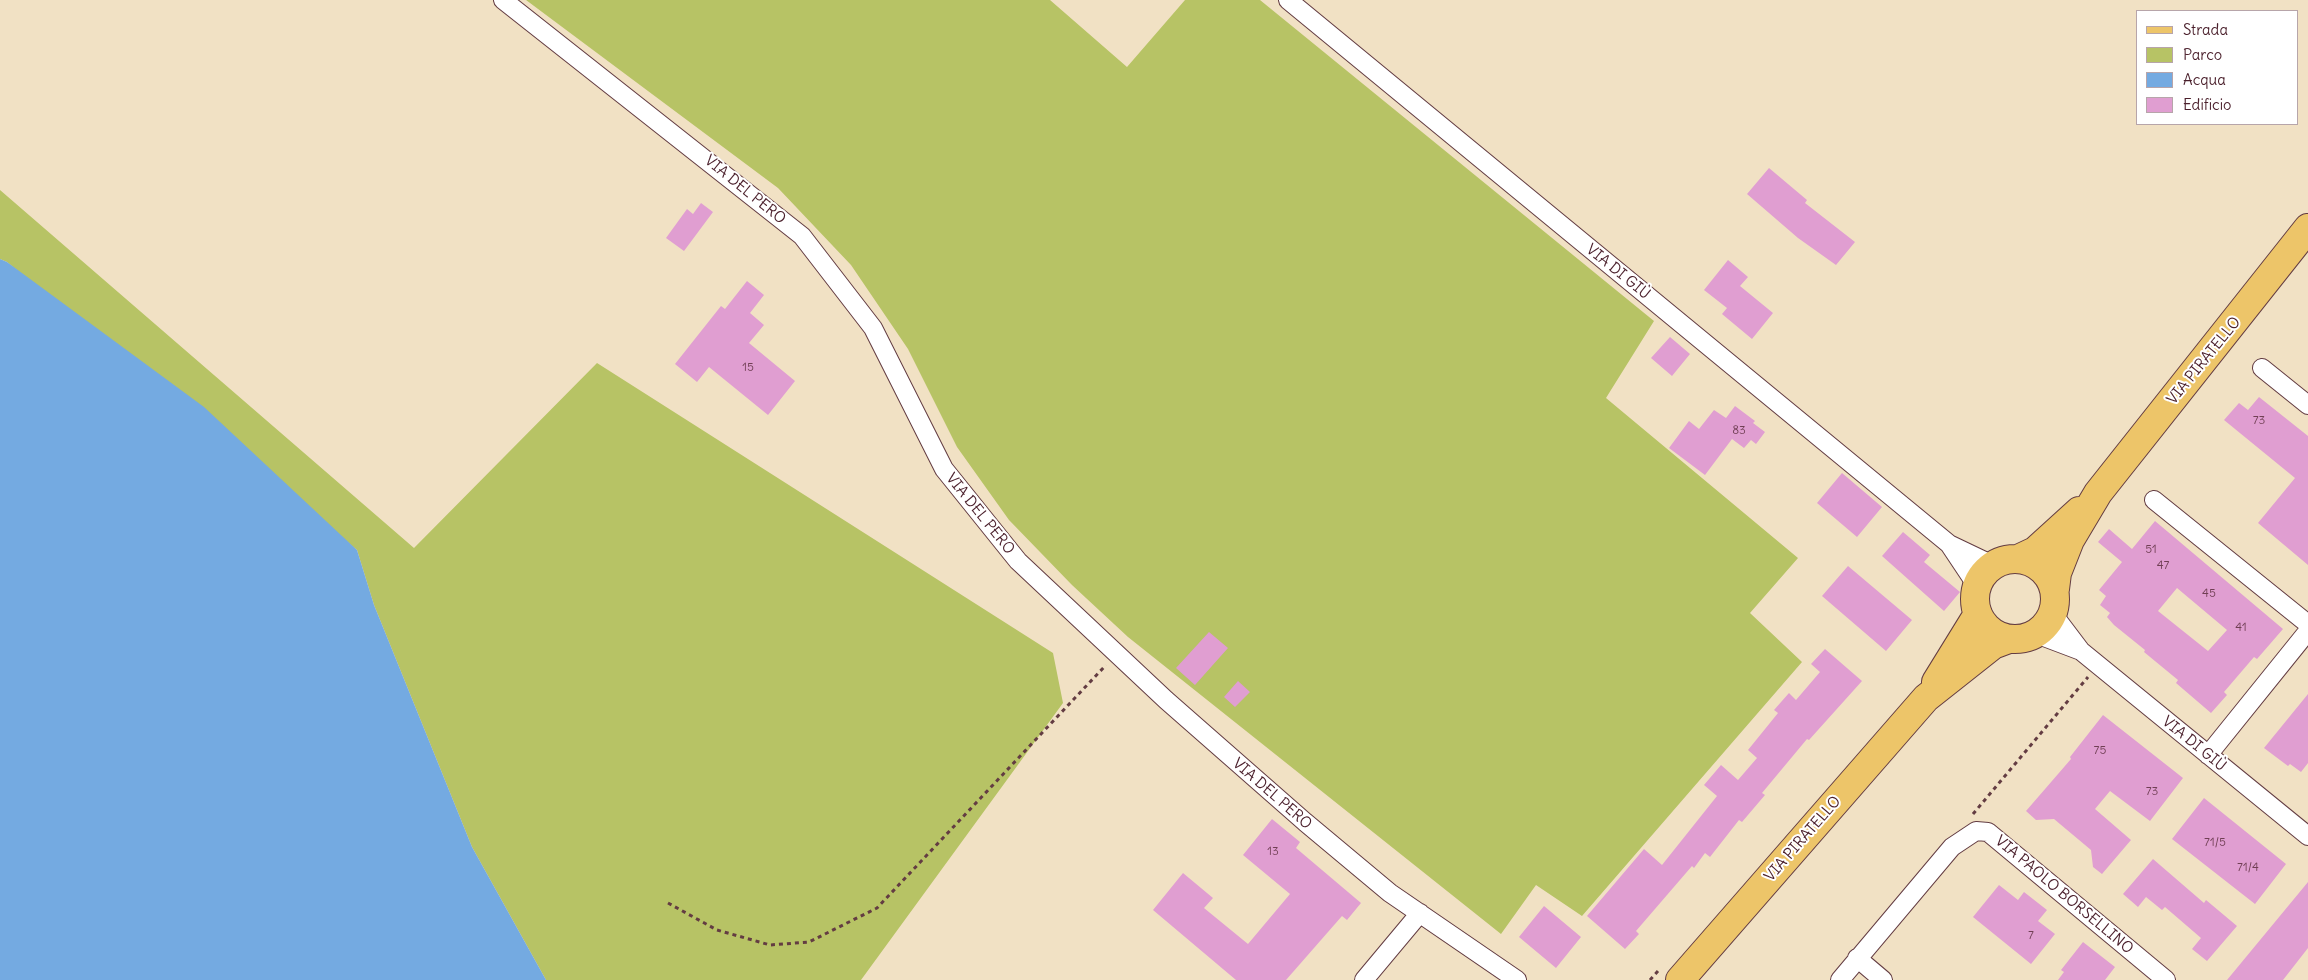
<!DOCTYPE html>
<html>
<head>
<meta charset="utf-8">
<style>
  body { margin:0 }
  #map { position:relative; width:2308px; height:980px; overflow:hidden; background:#f1e1c4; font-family:Delius,sans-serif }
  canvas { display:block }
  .legend { position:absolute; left:2136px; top:10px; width:162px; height:115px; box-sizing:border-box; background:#fff; border:1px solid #b7a5aa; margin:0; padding:6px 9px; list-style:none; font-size:15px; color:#4a1f2b }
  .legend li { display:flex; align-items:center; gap:10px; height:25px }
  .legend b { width:25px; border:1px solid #b7a5aa }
</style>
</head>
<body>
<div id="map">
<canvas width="2308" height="980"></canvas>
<ul class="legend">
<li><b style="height:6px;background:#edc569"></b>Strada</li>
<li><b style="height:14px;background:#b7c365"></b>Parco</li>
<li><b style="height:14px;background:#74aae1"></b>Acqua</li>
<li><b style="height:14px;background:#e09ed1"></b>Edificio</li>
</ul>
</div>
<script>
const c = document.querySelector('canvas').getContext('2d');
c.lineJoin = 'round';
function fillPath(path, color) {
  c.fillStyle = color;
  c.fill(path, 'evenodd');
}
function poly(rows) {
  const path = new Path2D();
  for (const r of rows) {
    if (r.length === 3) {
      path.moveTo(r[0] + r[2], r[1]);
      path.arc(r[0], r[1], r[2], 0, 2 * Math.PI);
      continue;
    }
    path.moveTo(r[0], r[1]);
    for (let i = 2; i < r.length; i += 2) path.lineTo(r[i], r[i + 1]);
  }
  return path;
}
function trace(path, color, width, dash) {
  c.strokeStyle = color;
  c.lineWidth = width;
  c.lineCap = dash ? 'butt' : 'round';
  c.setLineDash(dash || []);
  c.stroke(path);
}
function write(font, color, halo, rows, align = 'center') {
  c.font = font + ' Delius,sans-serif';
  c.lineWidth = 4;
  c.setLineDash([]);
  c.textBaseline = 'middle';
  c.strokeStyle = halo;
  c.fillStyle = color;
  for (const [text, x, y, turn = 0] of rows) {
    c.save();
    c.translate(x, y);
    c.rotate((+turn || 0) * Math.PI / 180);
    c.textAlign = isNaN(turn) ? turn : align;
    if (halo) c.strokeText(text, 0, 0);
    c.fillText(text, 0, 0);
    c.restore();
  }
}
fillPath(poly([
  [526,0,1050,0,1127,67,1185,0,1260,0,1654,321,1606,398,1798,558,1750,613,1802,662,1582,916,1536,885,1501,934,1128,637,1072,585,1009,520,957,447,908,349,851,265,778,188],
  [0,190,414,548,597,363,1053,653,1063,703,861,980,546,980,472,847,374,605,357,550,7,262,0,259]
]), '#b7c365');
fillPath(poly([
  [0,259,7,262,204,407,357,550,374,605,472,847,546,980,0,980]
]), '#74aae1');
fillPath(poly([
  [1769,168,1807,200,1805,203,1855,242,1836,265,1798,238,1747,194],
  [701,203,713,212,684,251,666,238,687,209,693,214],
  [1728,260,1748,277,1740,286,1773,313,1752,339,1722,314,1727,308,1704,290],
  [747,281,764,295,750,313,764,325,749,343,795,381,768,415,709,367,697,382,675,364,721,306,725,309],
  [1670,337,1690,354,1672,376,1651,358],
  [2259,397,2308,436,2308,565,2258,523,2295,478,2224,420,2239,403,2248,410],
  [1735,406,1755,421,1753,423,1765,432,1756,444,1751,440,1744,448,1732,439,1705,475,1669,448,1689,421,1699,429,1714,410,1726,418],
  [1842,473,1882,507,1857,537,1817,503],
  [2155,521,2283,629,2257,659,2254,657,2224,692,2227,695,2211,713,2176,683,2178,680,2144,652,2145,650,2114,625,2107,617,2110,613,2100,605,2106,596,2099,590,2122,562,2098,542,2109,529,2132,549],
  [2177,588,2227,630,2208,651,2158,611],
  [1903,532,1930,555,1924,562,1960,592,1944,611,1882,556],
  [1848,566,1912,620,1886,651,1822,596],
  [1209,632,1228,648,1195,685,1176,668],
  [1825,649,1862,681,1809,740,1807,739,1762,793,1765,795,1742,822,1739,820,1710,857,1705,853,1694,868,1692,866,1636,931,1639,934,1625,949,1587,916,1644,849,1662,865,1717,796,1704,785,1721,765,1738,780,1757,758,1748,750,1778,713,1774,710,1789,693,1796,700,1820,672,1811,664],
  [1238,681,1250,692,1235,707,1224,697],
  [2308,694,2308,763,2301,772,2290,764,2288,766,2264,748],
  [2103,715,2183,778,2150,821,2110,791,2095,809,2131,840,2102,874,2093,867,2091,850,2054,819,2036,820,2026,811,2071,759,2070,757],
  [2204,798,2286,864,2255,904,2172,839],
  [1272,819,1300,842,1296,848,1361,903,1347,920,1342,916,1286,980,1236,980,1153,910,1183,873,1213,898,1204,908,1248,944,1290,894,1243,855],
  [2153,859,2204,903,2206,900,2237,926,2207,961,2192,949,2201,938,2165,907,2162,910,2146,897,2138,907,2123,894],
  [2308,882,2308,948,2283,980,2227,980],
  [1999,885,2018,900,2024,892,2047,910,2038,921,2055,934,2031,964,1973,917],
  [1544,906,1581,937,1556,968,1519,937],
  [2083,942,2115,967,2105,980,2058,980,2064,972,2061,970]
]), '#e09ed1');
const street = poly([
  [503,0,802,236,873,328,944,469,1018,561,1166,700,1305,822,1390,893,1517,980],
  [1288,0,1949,544],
  [2262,368,2308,405],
  [2154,500,2308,624],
  [1977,586,1949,544,1993,565],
  [2036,634,2081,651,2053,614],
  [2081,651,2308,836],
  [2208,755,2308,631],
  [1857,958,1883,980],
  [1364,980,1420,913],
  [1840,980,1952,847,1976,831,1988,832,2166,980]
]);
const primary = poly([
  [2015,599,40],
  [2018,559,2035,551,2079,511],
  [2055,589,2057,573,2070,540,2098,493,2308,228],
  [1936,682,1978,614],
  [1680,980,1926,698,1993,645,2009,639]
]);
trace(street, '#633c42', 20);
trace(primary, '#633c42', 30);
trace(poly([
  [1973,814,2088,677],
  [668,903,717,930,770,945,809,942,877,908,1106,665],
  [1650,980,1658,971]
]), '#633c42', 3, [4, 4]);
trace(street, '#fff', 18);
trace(primary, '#edc569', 28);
write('12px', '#703f54', null, [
  ["15",748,368],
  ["73",2259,421],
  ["83",1739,431],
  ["51",2151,550],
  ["47",2163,566],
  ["45",2209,594],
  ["41",2241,628],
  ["75",2100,751],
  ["73",2152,792],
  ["71/5",2215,843],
  ["13",1273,852],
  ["71/4",2248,868],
  ["7",2031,936]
]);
write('15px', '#4a1f2b', '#fff', [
  ["VIA DEL PERO",745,190,39],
  ["VIA DI GIÙ",1618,272,39],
  ["VIA PIRATELLO",2204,361,-51],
  ["VIA DEL PERO",980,514,51],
  ["VIA DI GIÙ",2194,744,39],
  ["VIA DEL PERO",1272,794,41],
  ["VIA PIRATELLO",1803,839,-49],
  ["VIA PAOLO BORSELLINO",2064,895,40]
]);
</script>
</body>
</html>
